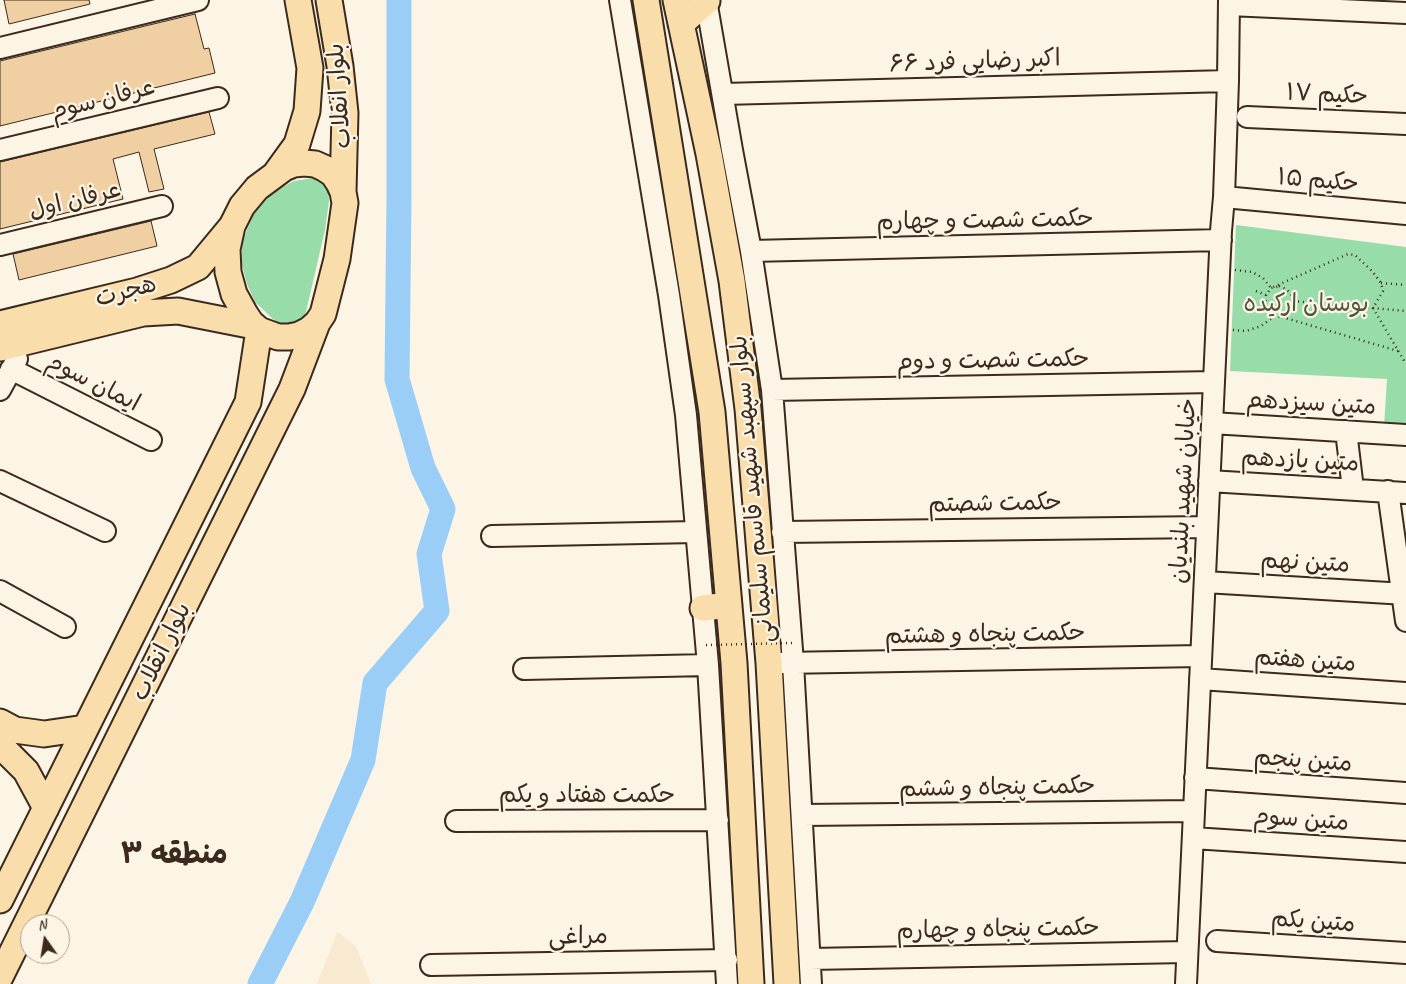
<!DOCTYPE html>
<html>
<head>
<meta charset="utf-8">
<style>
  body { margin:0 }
  #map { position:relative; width:1406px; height:984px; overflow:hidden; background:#fcf5e5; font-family:Caveat,sans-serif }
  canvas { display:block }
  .north { position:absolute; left:20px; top:914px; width:50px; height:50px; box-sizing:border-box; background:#fcf5e5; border:1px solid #afa495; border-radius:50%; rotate:347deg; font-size:14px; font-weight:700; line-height:20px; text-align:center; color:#3b2a1e }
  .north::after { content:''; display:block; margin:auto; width:18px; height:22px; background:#3b2a1e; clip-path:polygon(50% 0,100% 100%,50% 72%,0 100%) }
</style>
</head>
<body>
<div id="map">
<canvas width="1406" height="984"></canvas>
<div class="north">N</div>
</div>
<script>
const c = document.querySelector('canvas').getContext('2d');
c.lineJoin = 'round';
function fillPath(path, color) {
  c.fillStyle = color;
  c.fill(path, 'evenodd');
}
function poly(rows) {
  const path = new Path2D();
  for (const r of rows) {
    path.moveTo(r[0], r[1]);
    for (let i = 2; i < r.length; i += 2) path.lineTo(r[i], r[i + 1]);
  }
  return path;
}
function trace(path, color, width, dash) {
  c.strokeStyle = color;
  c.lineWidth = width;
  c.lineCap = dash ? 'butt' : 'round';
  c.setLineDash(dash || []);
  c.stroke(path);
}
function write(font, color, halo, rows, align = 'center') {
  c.font = font + ' Caveat,"Playpen Sans Arabic",sans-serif';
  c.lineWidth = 4.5;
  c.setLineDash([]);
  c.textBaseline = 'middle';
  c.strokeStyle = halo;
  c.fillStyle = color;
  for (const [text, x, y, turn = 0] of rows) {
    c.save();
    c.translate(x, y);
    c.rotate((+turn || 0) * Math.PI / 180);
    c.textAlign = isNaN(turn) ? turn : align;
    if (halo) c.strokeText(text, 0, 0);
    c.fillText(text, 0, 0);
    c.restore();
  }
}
fillPath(poly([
  [337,932,356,946,371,984,317,984]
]), '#f8ead1');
fillPath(poly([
  [313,178,322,182,328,189,329,201,325,230,305,316,295,325,284,326,273,319,255,302,247,284,242,265,242,242,254,213,273,192,294,181],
  [1236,225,1406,247,1406,428,1384,426,1387,379,1230,371]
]), '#97dca9');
trace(poly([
  [260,984,302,902,363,760,375,683,437,611,429,554,443,509,423,468,397,379,399,198,399,0]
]), '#9acef7', 25);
const building = poly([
  [4,0,89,0,90,4,9,24,4,0],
  [195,14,204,49,209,48,215,73,0,126,0,61,195,14],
  [209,112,215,134,154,149,164,189,149,192,139,152,113,159,123,199,0,229,0,162,209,112],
  [151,221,157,246,19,280,13,254,151,221]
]);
fillPath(building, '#f0d0a2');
trace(building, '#3b2a1e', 1);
const minor = poly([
  [620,0,669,295,686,415,708,665,727,984],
  [706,0,732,150,751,251,772,390,793,663,811,984],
  [1229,5,1406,13],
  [0,48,198,0],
  [723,94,1228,81],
  [1247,117,1406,124],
  [0,150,218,98],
  [1224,197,1406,214],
  [0,245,162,206],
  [751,251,1221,240],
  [11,369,151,440],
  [0,390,17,359],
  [772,390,1214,382],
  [1212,423,1406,435],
  [1346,431,1353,489],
  [0,481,105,531],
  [1209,481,1406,493],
  [1388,491,1406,621],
  [782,532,1207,527],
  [492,536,696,532],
  [1205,582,1406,594],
  [0,591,65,627],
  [781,663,1201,656],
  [524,669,708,665],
  [1200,679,1406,693],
  [1195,778,1406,793],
  [802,815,1194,811],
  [456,821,718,820],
  [1193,838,1406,852],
  [1217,941,1406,953],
  [810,959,1187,952],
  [431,965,727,960],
  [1186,984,1221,231,1224,197,1228,81,1229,0]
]);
const major = poly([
  [329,0,340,66,345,113,343,192],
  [646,0,712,412,734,663,751,984],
  [676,0,709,154,732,281,748,409,769,663,787,984],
  [681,24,707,1],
  [304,163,315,164,324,168,333,174,339,183,343,192,345,203,337,259,323,314,317,323,309,330,299,335,289,337,278,337,259,330,251,323,245,314,234,294,228,272,227,249,232,226,242,206,257,188,284,168,294,164,304,163],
  [276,173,297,144,307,111,310,68,298,0],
  [0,324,137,291,171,280,198,267,232,226],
  [0,348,143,313,178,311,254,326],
  [703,608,729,605],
  [0,722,15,730,44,734,85,728],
  [0,747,5,750,26,771,46,808],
  [0,900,248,402,259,330],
  [0,977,292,389,317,323]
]);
trace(minor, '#3b2a1e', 24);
trace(major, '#3b2a1e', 29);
trace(poly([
  [1235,270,1252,272,1263,278,1271,288,1348,254,1355,255,1372,271,1381,283,1383,291,1373,308,1406,364],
  [1381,283,1406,285],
  [1279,286,1286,289,1291,294,1293,301,1288,314,1282,317,1275,316,1268,313,1265,306,1266,295,1271,288,1279,286],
  [1256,291,1266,295],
  [1293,301,1406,311],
  [1255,308,1265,306],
  [1282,317,1398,351],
  [1233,330,1246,331,1261,326,1275,316]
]), '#3b2a1e', 2.5, [1, 4]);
trace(minor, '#fcf5e5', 20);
trace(major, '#f9deab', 25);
trace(poly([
  [706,645,792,643]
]), '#3b2a1e', 2.5, [1, 4]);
write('24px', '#3b2a1e', '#fcf5e5', [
  ["۶۶ اکبر رضایی فرد",975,62,-2],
  ["حکیم ۱۷",1327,95,3],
  ["بلوار انقلاب",340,96,-94],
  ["عرفان سوم",103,100,-14],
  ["حکیم ۱۵",1318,181,5],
  ["عرفان اول",75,201,-14],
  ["حکمت شصت و چهارم",985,221,-1],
  ["هجرت",126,292,-15],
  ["حکمت شصت و دوم",993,361,-1],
  ["ایمان سوم",93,383,27],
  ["متین سیزدهم",1311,404,3],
  ["متین یازدهم",1300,461,3],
  ["بلوار سپهبد شهید قاسم سلیمانی",753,489,-95],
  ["خیابان شهید بلندیان",1184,491,-87],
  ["حکمت شصتم",995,504,-1],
  ["متین نهم",1305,563,3],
  ["حکمت پنجاه و هشتم",985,635,-1],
  ["بلوار انقلاب",162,652,-64],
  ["متین هفتم",1305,661,4],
  ["متین پنجم",1303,761,4],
  ["حکمت پنجاه و ششم",997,788,-1],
  ["حکمت هفتاد و یکم",587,796],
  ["متین سوم",1301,820,4],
  ["متین یکم",1313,922,4],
  ["حکمت پنجاه و چهارم",998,930,-1],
  ["مراغی",578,937,-1]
]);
write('24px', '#525641', '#fcf5e5', [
  ["بوستان ارکیده",1306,305]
]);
write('bold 29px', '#3b2a1e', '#fcf5e5', [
  ["منطقه ۳",174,855]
]);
</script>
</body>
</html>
